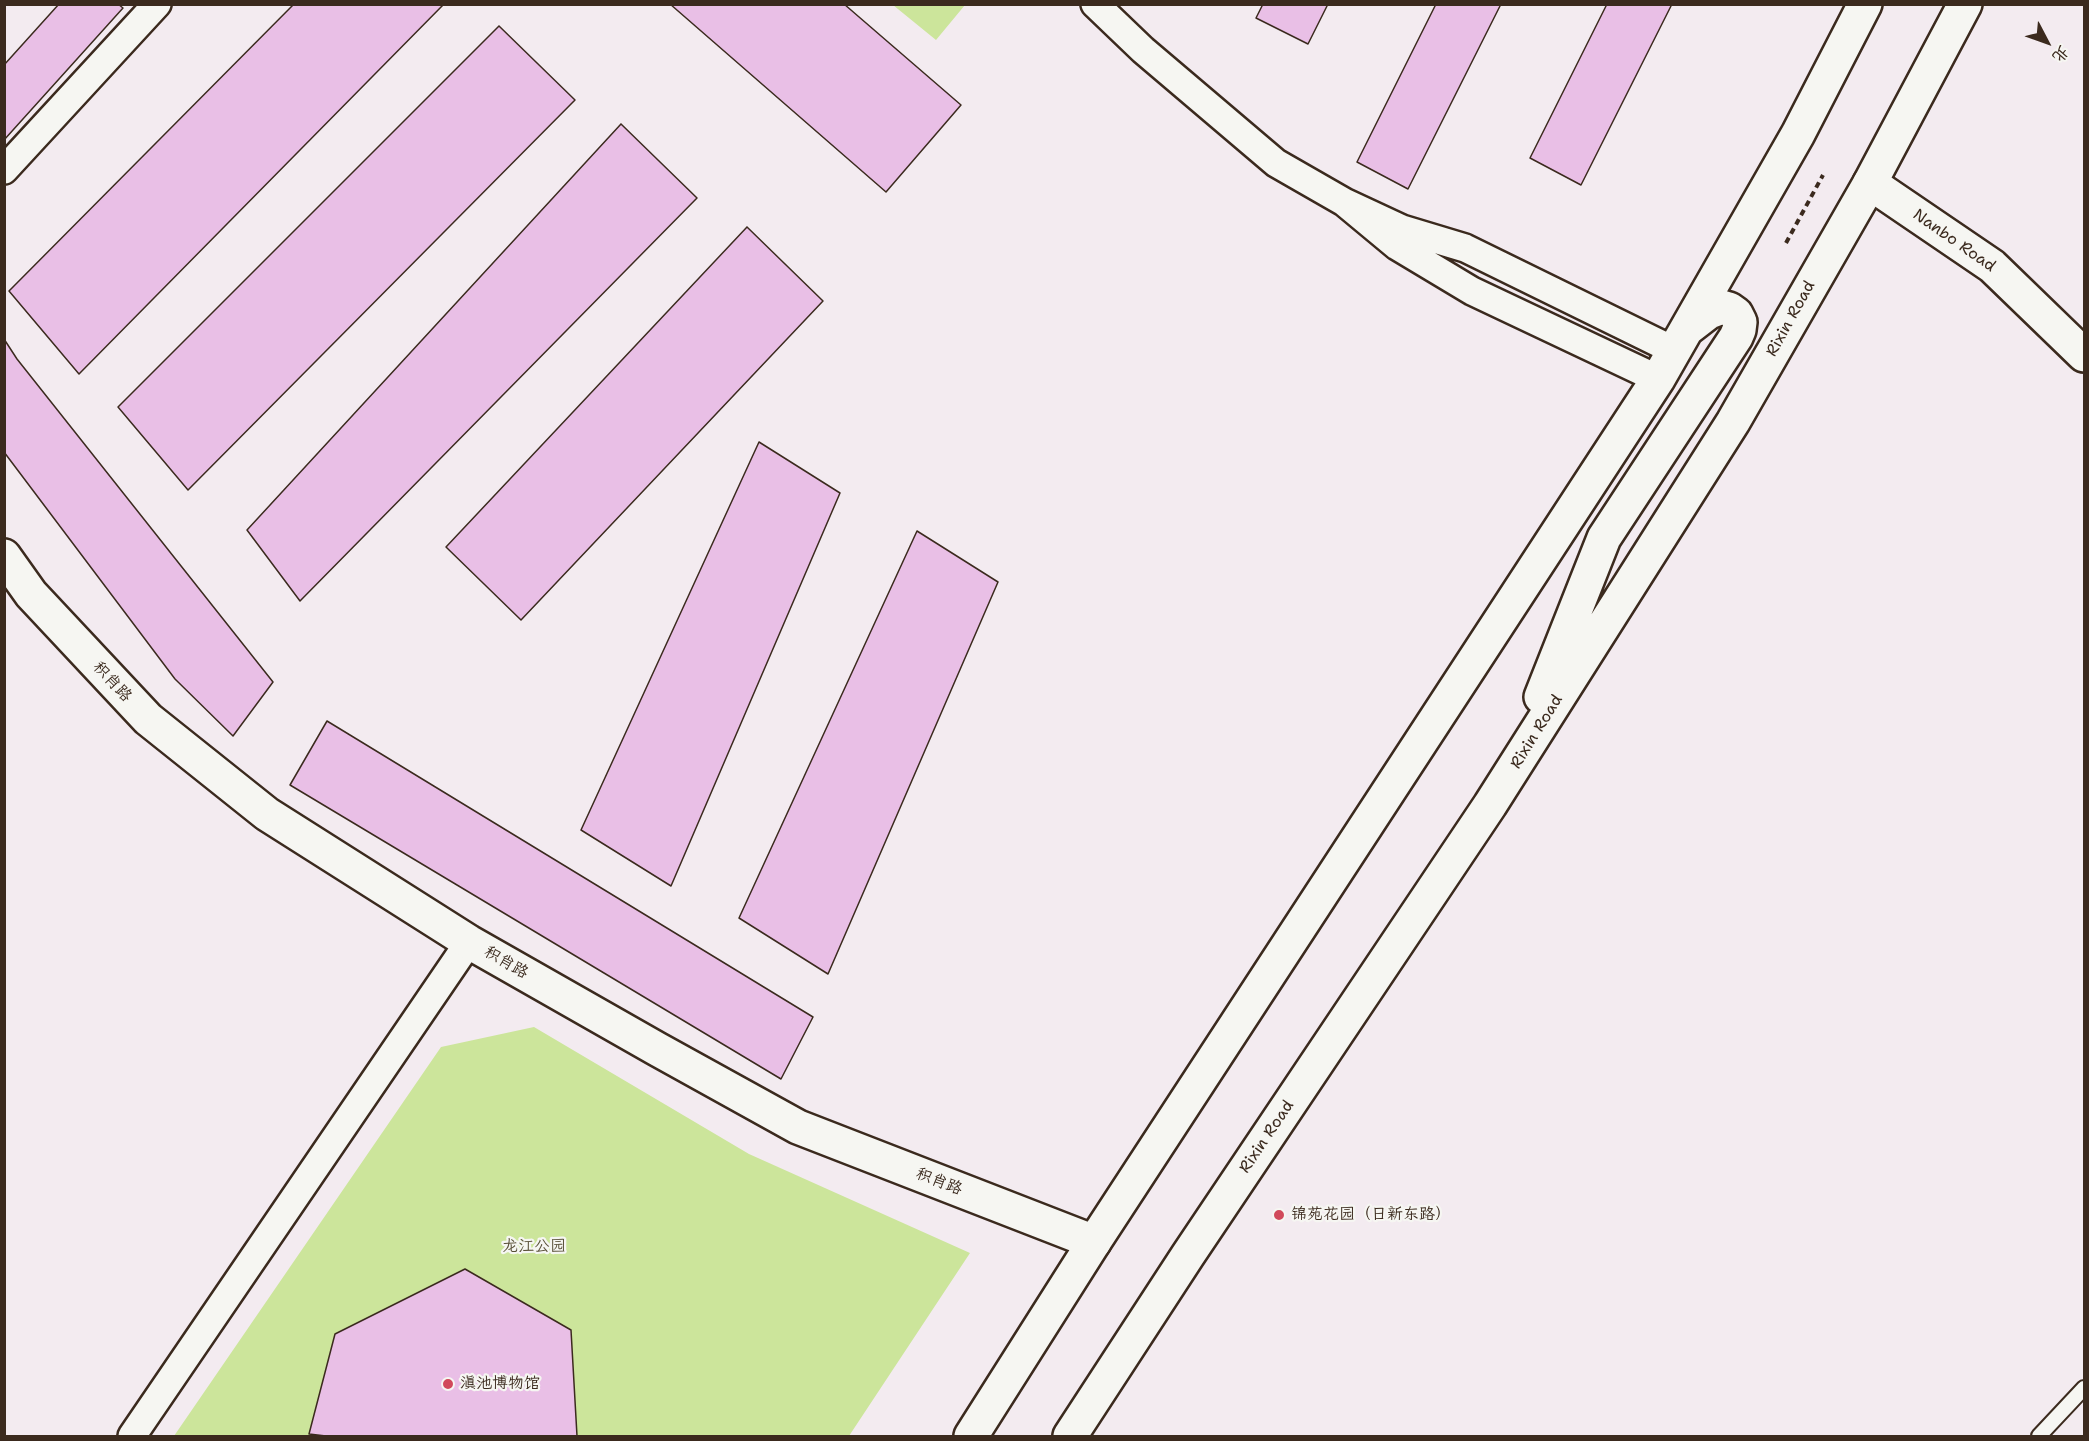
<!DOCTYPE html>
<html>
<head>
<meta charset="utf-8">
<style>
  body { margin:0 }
  #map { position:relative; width:2089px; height:1441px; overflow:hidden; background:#f3ebf0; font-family:"Shantell Sans","LXGW WenKai TC",sans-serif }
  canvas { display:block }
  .frame { position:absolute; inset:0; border:6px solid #3b2a1e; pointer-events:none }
  .north { position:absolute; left:2017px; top:12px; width:60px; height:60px; -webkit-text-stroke:4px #f6f6f2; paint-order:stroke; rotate:131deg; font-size:16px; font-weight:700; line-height:24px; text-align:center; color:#3b2a1e }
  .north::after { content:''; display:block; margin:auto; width:21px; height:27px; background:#3b2a1e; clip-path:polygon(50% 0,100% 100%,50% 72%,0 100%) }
</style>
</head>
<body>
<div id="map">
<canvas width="2089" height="1441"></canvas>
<div class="frame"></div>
<div class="north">北</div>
</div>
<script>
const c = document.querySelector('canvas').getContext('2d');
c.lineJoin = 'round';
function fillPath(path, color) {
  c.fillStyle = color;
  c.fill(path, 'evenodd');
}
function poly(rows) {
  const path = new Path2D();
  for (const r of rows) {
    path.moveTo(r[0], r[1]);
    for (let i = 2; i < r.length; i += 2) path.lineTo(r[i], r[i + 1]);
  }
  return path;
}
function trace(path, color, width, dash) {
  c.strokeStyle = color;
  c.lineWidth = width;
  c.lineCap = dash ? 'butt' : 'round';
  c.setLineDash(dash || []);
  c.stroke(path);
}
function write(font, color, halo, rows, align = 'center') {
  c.font = font + ' "Shantell Sans","LXGW WenKai TC",sans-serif';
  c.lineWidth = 4.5;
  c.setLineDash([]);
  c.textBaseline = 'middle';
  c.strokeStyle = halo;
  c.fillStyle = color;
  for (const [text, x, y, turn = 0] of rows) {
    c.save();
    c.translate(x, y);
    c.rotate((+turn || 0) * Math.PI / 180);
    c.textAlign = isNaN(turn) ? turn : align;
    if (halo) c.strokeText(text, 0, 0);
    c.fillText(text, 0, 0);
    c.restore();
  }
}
fillPath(poly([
  [893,5,965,5,936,40],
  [534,1027,749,1154,970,1253,849,1436,174,1436,441,1047]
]), '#cce59b');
const building = poly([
  [59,4,118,4,123,8,4,140,4,65,59,4],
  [294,4,444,4,79,374,9,291,294,4],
  [670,4,844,4,961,105,886,192,670,4],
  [1263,4,1328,4,1308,44,1256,18,1263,4],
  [1436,4,1501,4,1408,189,1357,162,1436,4],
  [1607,4,1672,4,1581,185,1530,158,1607,4],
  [499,26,575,100,188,490,118,407,499,26],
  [621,124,697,198,300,601,247,530,621,124],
  [747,227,823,301,521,620,446,547,747,227],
  [4,339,17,359,273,682,233,736,175,679,4,452,4,339],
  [759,442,840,493,671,886,581,830,759,442],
  [917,531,998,582,828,974,739,918,917,531],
  [327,721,813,1017,781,1079,290,785,327,721],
  [465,1269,571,1330,577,1436,326,1436,309,1434,335,1334,465,1269]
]);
fillPath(building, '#e9bfe6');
trace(building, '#3b2a1e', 1.5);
const service = poly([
  [2039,1436,2084,1388]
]);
const minor = poly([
  [1095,4,1143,50,1276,163,1344,202],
  [4,170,157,4],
  [1658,379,1472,291,1397,246,1344,202,1402,229,1465,248,1675,351],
  [132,1436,469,942]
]);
const tertiary = poly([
  [1870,183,1992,266,2084,355],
  [4,556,31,594,148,719,267,814,469,942,657,1049,798,1127,1094,1242]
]);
const secondary = poly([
  [1541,697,1604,538,1736,337,1739,330,1740,322,1736,314,1729,309,1722,307,1709,312,1687,329],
  [971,1436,1094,1242,1658,379,1798,134,1865,4],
  [1070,1436,1188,1255,1490,805,1733,422,1870,183,1965,4]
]);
trace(service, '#3b2a1e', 18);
trace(minor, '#3b2a1e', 32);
trace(tertiary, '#3b2a1e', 38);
trace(secondary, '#3b2a1e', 38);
trace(poly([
  [1786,243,1823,175]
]), '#3b2a1e', 4, [6, 4.5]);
trace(service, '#f6f6f2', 14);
trace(minor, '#f6f6f2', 27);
trace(tertiary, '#f6f6f2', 33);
trace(secondary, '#f6f6f2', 33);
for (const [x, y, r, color] of [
  [1279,1215,6,"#d1495b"],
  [448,1384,6,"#d1495b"]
]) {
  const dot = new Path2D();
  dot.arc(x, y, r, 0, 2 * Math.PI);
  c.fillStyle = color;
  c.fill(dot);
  trace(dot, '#f6f6f2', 2);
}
write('16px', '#3b2a1e', '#f6f6f2', [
  ["Nanbo Road",1954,241,35],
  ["Rixin Road",1791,319,-61],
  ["积肖路",112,682,47],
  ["Rixin Road",1537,732,-58],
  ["积肖路",506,963,30],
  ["Rixin Road",1267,1137,-56],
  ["积肖路",939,1182,21]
]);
write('16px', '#3b2a1e', '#f6f6f2', [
  ["锦苑花园（日新东路）",1291,1215],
  ["滇池博物馆",460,1384]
], 'left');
write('16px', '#584f37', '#f6f6f2', [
  ["龙江公园",534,1247]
]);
</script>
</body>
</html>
